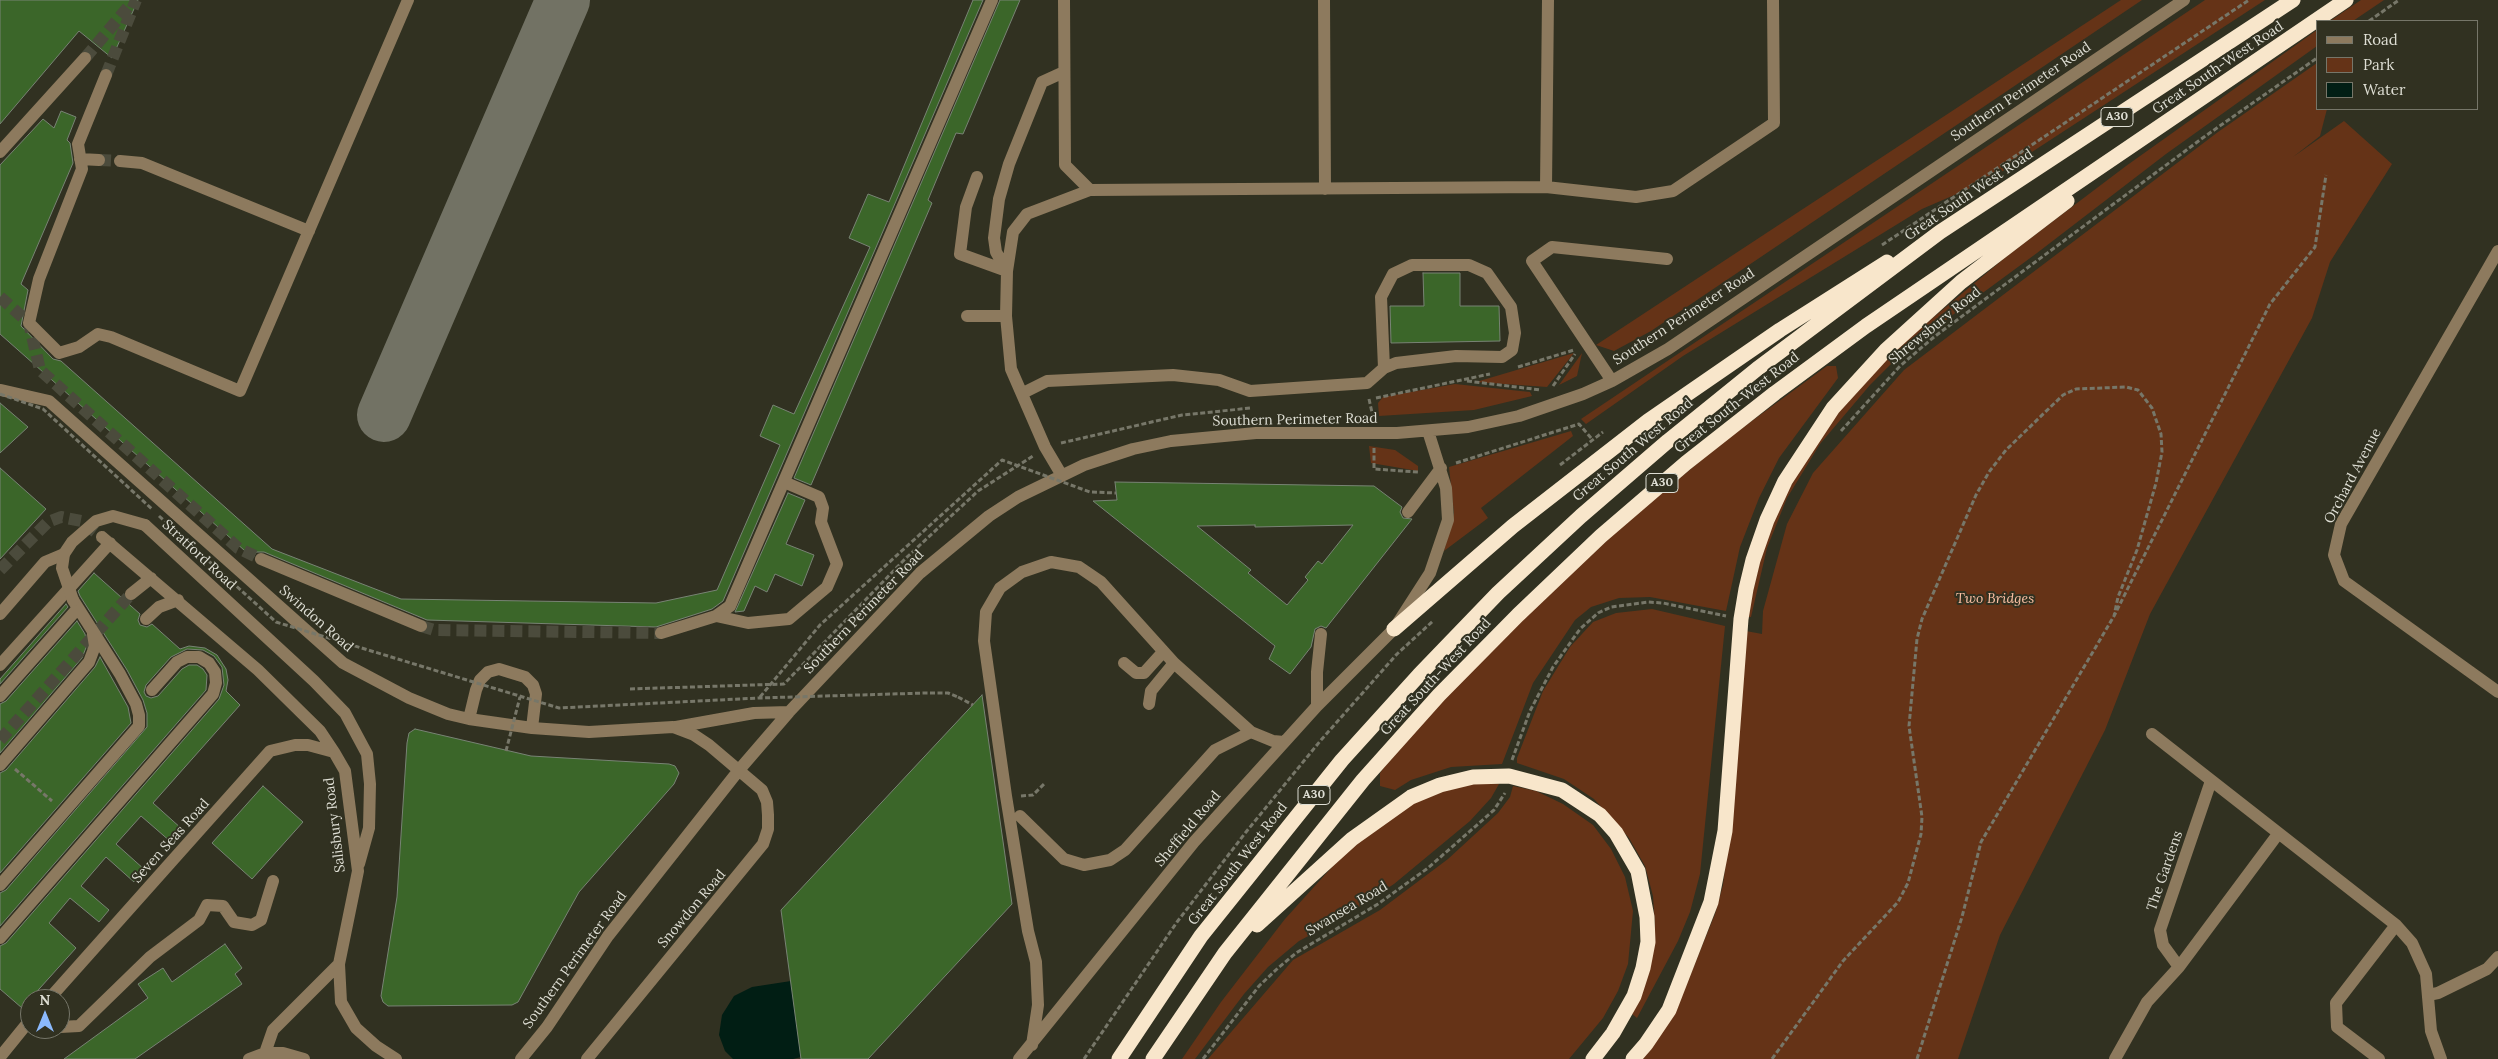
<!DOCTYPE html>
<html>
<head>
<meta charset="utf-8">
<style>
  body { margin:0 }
  #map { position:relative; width:2498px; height:1059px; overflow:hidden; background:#313121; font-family:Lora,serif }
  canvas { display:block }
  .legend { position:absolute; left:2316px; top:20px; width:162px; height:90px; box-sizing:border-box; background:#313121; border:1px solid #767669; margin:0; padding:6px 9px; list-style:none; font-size:15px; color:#deded4 }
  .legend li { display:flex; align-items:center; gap:10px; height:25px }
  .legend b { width:25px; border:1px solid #767669 }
  .north { position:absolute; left:20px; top:989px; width:50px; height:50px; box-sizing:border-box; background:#313121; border:1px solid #767669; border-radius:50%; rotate:0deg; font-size:14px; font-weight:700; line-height:20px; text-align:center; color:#deded4 }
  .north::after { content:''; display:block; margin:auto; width:18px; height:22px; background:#8bb9fc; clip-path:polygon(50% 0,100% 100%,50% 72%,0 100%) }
</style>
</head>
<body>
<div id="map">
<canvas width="2498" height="1059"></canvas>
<ul class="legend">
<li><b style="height:6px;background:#8d7a5e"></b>Road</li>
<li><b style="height:14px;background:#653317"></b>Park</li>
<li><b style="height:14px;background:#011e14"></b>Water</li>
</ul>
<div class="north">N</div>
</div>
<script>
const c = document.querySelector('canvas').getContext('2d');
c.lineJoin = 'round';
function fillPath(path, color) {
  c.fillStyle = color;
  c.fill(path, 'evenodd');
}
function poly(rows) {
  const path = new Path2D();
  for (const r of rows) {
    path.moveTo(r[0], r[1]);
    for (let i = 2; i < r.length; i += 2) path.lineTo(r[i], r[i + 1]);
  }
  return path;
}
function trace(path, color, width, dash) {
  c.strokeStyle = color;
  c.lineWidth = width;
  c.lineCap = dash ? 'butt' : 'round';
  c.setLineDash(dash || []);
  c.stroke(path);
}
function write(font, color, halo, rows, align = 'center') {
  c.font = font + ' Lora,serif';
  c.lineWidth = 4;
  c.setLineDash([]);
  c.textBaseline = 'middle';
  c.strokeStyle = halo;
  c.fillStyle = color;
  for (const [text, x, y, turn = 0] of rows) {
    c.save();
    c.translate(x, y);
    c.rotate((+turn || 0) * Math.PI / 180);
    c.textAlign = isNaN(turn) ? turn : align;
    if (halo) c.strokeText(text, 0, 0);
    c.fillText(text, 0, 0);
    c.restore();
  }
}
fillPath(poly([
  [2121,0,2142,0,1651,331,1614,351,1596,345],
  [2205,0,2265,0,1989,180,1922,209,1683,356,1586,424,1581,419],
  [2361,0,2384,0,2353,21,2330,21],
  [2317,30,2317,46,2166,154,2037,253,1905,350,1870,385,1820,444,1787,498,1767,548,1751,617,1747,617,1763,548,1778,508,1828,422,1872,372,1911,336,2007,256,2126,166],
  [2317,63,2317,109,2327,109,2320,136,2293,157,2344,121,2392,164,2330,262,2312,318,2150,614,2105,730,2000,935,1958,1059,1639,1059,1683,993,1715,914,1723,885,1732,810,1746,631,1762,634,1763,611,1787,524,1813,473,1904,370,2218,132],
  [1574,353,1547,387,1476,382],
  [1582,353,1577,376,1559,385],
  [1827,366,1836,366,1838,378,1779,458,1759,498,1740,547,1726,611,1650,597,1619,598,1591,607,1575,620,1533,683,1502,764,1451,767,1411,780,1395,790,1380,786,1380,773,1387,763,1429,715,1499,642,1615,533,1719,445],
  [1455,384,1530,392,1532,396,1474,410,1379,416,1378,403,1383,397],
  [1571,431,1573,436,1481,508,1488,518,1444,551,1454,513,1449,467],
  [1369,446,1395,450,1418,466,1418,471,1371,463],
  [1652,609,1725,626,1700,874,1690,912,1678,941,1637,1018,1632,1014,1650,964,1655,926,1653,896,1645,866,1629,838,1594,799,1564,779,1517,763,1517,758,1543,691,1570,647,1593,622,1616,613],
  [1473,783,1499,784,1491,798,1470,821,1394,884,1342,918,1299,941,1268,967,1244,994,1195,1059,1182,1059,1221,1002,1285,919,1351,846,1410,804,1438,791],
  [1513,786,1536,791,1563,804,1593,825,1611,849,1625,877,1633,911,1628,964,1618,991,1603,1018,1569,1059,1208,1059,1293,960,1380,910,1448,859,1498,813,1510,797]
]), '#653317');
fillPath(poly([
  [791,981,801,1057,793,1059,733,1059,725,1051,719,1035,722,1015,734,996,752,987]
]), '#011e14');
trace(poly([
  [384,415,563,0]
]), '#727264', 54);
const building = poly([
  [0,0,138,0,112,58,79,31,0,124,0,0],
  [973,0,983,0,723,601,712,609,656,627,427,620,264,552,256,552,253,558,0,334,0,165,43,119,54,128,61,111,76,117,67,140,70,143,73,163,21,284,28,290,21,326,53,359,61,361,272,549,401,599,656,603,717,590,780,445,760,436,773,405,794,414,870,247,849,238,868,194,889,202,973,0],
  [1000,0,1020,0,963,134,956,133,928,200,932,203,811,485,794,478,1000,0],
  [1423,273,1460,273,1460,306,1499,306,1500,341,1391,343,1390,306,1424,306,1423,273],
  [0,403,28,427,0,453,0,403],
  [0,468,46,509,0,559,0,468],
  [1115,482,1374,486,1402,507,1400,512,1403,518,1412,519,1326,628,1321,626,1315,629,1311,647,1290,674,1269,659,1275,646,1093,501,1117,500,1115,482],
  [1255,525,1255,527,1353,525,1322,564,1318,561,1305,577,1308,580,1287,605,1248,573,1251,570,1197,526,1255,525],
  [788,493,805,500,786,544,814,555,802,586,775,574,767,592,755,586,744,611,735,612,788,493],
  [94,573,140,614,138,620,140,625,147,627,152,624,180,649,189,646,205,648,217,655,226,669,228,680,226,691,240,705,153,803,182,829,171,842,141,816,116,844,145,870,134,882,106,857,81,886,109,910,99,922,70,898,49,923,76,948,22,1008,0,989,0,946,6,943,219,699,224,685,222,667,214,656,203,650,187,649,171,657,146,685,144,692,146,696,151,698,158,696,182,669,189,665,197,665,203,669,207,675,206,690,0,926,0,893,6,890,147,727,147,713,143,700,127,670,80,596,78,591,94,573],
  [66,604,68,607,0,684,0,679,66,604],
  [77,621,85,634,87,645,82,658,0,753,0,704,6,701,77,621],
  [100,657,128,707,131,723,0,873,0,773,6,770,95,667,100,657],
  [982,695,1012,904,868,1059,801,1059,781,910,982,695],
  [415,729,531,756,669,764,675,766,679,773,674,784,579,892,518,1002,512,1005,388,1006,383,1002,381,996,397,897,407,743,409,733,415,729],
  [263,786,303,822,252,879,212,843,263,786],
  [225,944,242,968,235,974,242,984,135,1059,64,1059,148,998,138,984,163,968,172,982,225,944]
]);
fillPath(building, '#3b6629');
trace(building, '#788374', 1);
trace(poly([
  [85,58,129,6],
  [106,75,136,0],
  [99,160,120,161],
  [0,297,29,323,40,370,238,548,261,559],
  [0,570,48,522,61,517,81,521,102,537],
  [421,626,434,630,661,633],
  [0,740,131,594]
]), '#4b4b3c', 12, [12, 6]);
trace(poly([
  [2369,21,2399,0],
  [1882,245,2249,0],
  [1518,367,1574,350],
  [1467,381,1541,390],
  [1553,386,1575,354],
  [1376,398,1490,374],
  [1369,399,1373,417],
  [1841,431,1900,366,1934,337,2204,137,2317,58],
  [1061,443,1182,415,1251,408],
  [1374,448,1374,469,1418,472],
  [1456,463,1579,424,1592,439],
  [1560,465,1603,432],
  [630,689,784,684,906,558,978,491,1033,456],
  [958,697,973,705],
  [1512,760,1530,711,1553,667,1580,629,1598,613,1611,607,1648,602,1663,603,1726,616],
  [15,769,52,801],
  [1021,796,1033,795,1044,784],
  [1084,1059,1177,922,1246,832,1321,740,1397,654,1433,621],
  [1203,1059,1259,986,1278,968,1296,953,1378,904,1428,868,1494,810,1505,793],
  [1772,1059,1843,961,1898,902,1908,883,1921,834,1922,817,1909,726,1917,639,1922,619,1976,495,1989,472,2006,450,2039,418,2063,395,2076,389,2126,387,2138,390,2152,408,2161,434,2162,452,2156,483,2137,550,2118,597,2114,616],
  [1917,1059,1962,917,1981,842,2114,616,2270,304,2315,247,2326,175]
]), '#777769', 3, [5, 2.5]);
trace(poly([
  [1064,0,1065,165,1090,190,1546,187,1636,197,1673,191,1774,123,1773,0],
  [1324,0,1325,189],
  [106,75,78,144,82,169,39,279,29,323,59,353,79,347,98,334,111,337,240,391,408,0],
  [0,152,85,58],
  [80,159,99,160],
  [120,161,142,163,309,231],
  [977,177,966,207,960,254,1007,271],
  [1546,187,1548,0],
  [2498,251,2341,524,2334,555,2344,581,2498,692],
  [1007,271,996,252,994,238,999,199,1009,164,1042,82,1064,72],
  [967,316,1006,316],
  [1612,381,1532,261,1552,247,1667,259],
  [1,390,49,401,343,663,409,698,448,714,469,719,532,728,589,732,673,727,694,735,709,745,762,790,767,802,768,815,768,829,763,844,587,1059],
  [1023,393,1047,381,1173,375,1219,380,1250,391,1367,383,1384,368,1396,363,1456,356,1502,357,1512,350,1515,333,1511,307,1487,273,1469,265,1412,265,1393,274,1381,297,1384,368],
  [1061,474,1045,447,1011,369,1006,316,1007,271,1013,232,1027,214,1090,190],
  [1408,512,1441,468],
  [145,525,314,681,345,713,367,754,370,784,369,828,359,864],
  [102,537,258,670,320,731,334,752,345,771,358,871,339,964,341,1002,356,1028,376,1046,396,1059],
  [261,559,421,626],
  [131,594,151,578],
  [0,614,45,562,64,554],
  [716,616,748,623,789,619,827,587,837,564,821,522,823,508,819,497,784,482],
  [146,619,159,607,178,600],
  [661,633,716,616,730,606,992,0],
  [1124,663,1136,673,1144,673,1163,652],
  [0,665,110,543],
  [0,696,78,608],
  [1149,704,1151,691,1174,663],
  [1317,706,1317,672,1321,634],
  [469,719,476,690,480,680,488,672,499,669,525,677,533,685,536,694,532,728],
  [676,727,754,713,789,712],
  [2152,734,2396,925,2412,943,2426,974,2431,1031,2441,1059],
  [0,765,89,662,95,646,93,634],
  [1020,816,1064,859,1084,865,1110,860,1125,850,1215,750,1251,732],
  [0,885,139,726,139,715,136,704,120,674,73,600],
  [0,938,213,694,216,683,215,672,209,663,199,657,187,657,177,662,152,690],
  [2179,967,2163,945,2160,930,2211,781],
  [2428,995,2438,993,2487,969,2498,957],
  [49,999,270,751,295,745,308,745,334,752],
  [60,1027,79,1026,150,957,199,920,207,905,223,906,234,922,252,925,261,920,273,881],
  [1032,1045,1038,1005,1036,962,1028,931,1006,796,984,641,986,612,1000,588,1022,572,1051,562,1079,567,1101,582,1174,663,1251,732,1273,741,1284,742],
  [265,1053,273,1030,339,964],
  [0,1057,30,1020],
  [249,1059,265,1053,283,1053,304,1059],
  [521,1059,547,1027,608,936,739,770,789,712,920,573,989,516,1018,497,1084,465,1133,449,1171,441,1256,433,1397,433,1468,427,1519,416,1583,394,1612,381,1668,349,2184,0],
  [1019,1059,1194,842,1317,706,1394,629,1430,573,1448,520,1446,488,1428,431],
  [2115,1059,2147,1002,2179,967,2278,834],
  [2379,1059,2337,1027,2336,1003,2396,925]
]), '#8d7a5e', 12);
trace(poly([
  [1394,629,1513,526,1648,421,1780,330,1887,262],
  [1257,925,1352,839,1411,797,1440,785,1473,777,1509,776,1562,790,1600,815,1616,833,1638,871,1647,917,1648,942,1643,968,1634,996,1613,1033,1593,1059],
  [1119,1059,1201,936,1342,760,1419,675,1498,593,1581,516,1668,441,1757,369,1940,232,2293,0],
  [1153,1059,1225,953,1363,780,1439,695,1518,615,1601,536,1686,463,1775,393,1866,326,2346,0],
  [1633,1059,1646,1044,1669,1010,1711,902,1725,831,1741,619,1746,589,1753,560,1767,520,1785,481,1833,408,1886,350,1961,282,2067,201]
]), '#f8e6cb', 15);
trace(poly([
  [0,394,43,409,153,510],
  [159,516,276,622,559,708,759,698,926,693,948,693,958,697],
  [760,697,820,625,1002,460,1090,492,1116,493],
  [506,751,520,697]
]), '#777769', 3, [5, 2.5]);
trace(poly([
  [73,600,62,568,64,554,72,542,96,521,113,516,145,525]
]), '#8d7a5e', 12);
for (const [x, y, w] of [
  [2117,117,32],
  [1662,483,32],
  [1314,795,32]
]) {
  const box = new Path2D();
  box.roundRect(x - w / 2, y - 9.5, w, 19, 4);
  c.fillStyle = '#313121';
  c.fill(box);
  trace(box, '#deded4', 1);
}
write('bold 12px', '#deded4', null, [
  ["A30",2117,117],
  ["A30",1662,483],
  ["A30",1314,795]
]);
write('14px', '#deded4', '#313121', [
  ["Great South-West Road",2218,68,-34],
  ["Southern Perimeter Road",2021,92,-34],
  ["Great South West Road",1969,195,-34],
  ["Southern Perimeter Road",1684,317,-33],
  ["Shrewsbury Road",1935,326,-39],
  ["Great South-West Road",1737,403,-38],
  ["Southern Perimeter Road",1295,420,-1],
  ["Great South West Road",1633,450,-40],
  ["Orchard Avenue",2353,476,-62],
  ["Stratford Road",199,555,43],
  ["Southern Perimeter Road",864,612,-46],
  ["Swindon Road",316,619,41],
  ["Great South-West Road",1436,677,-47],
  ["Salisbury Road",335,825,-97],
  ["Sheffield Road",1188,829,-50],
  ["Seven Seas Road",171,841,-48],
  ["Great South West Road",1238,864,-52],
  ["The Gardens",2165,871,-71],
  ["Snowdon Road",692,909,-50],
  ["Swansea Road",1347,909,-31],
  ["Southern Perimeter Road",575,960,-54]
]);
write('italic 14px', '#fcc1a4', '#313121', [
  ["Two Bridges",1995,599]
]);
</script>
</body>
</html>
